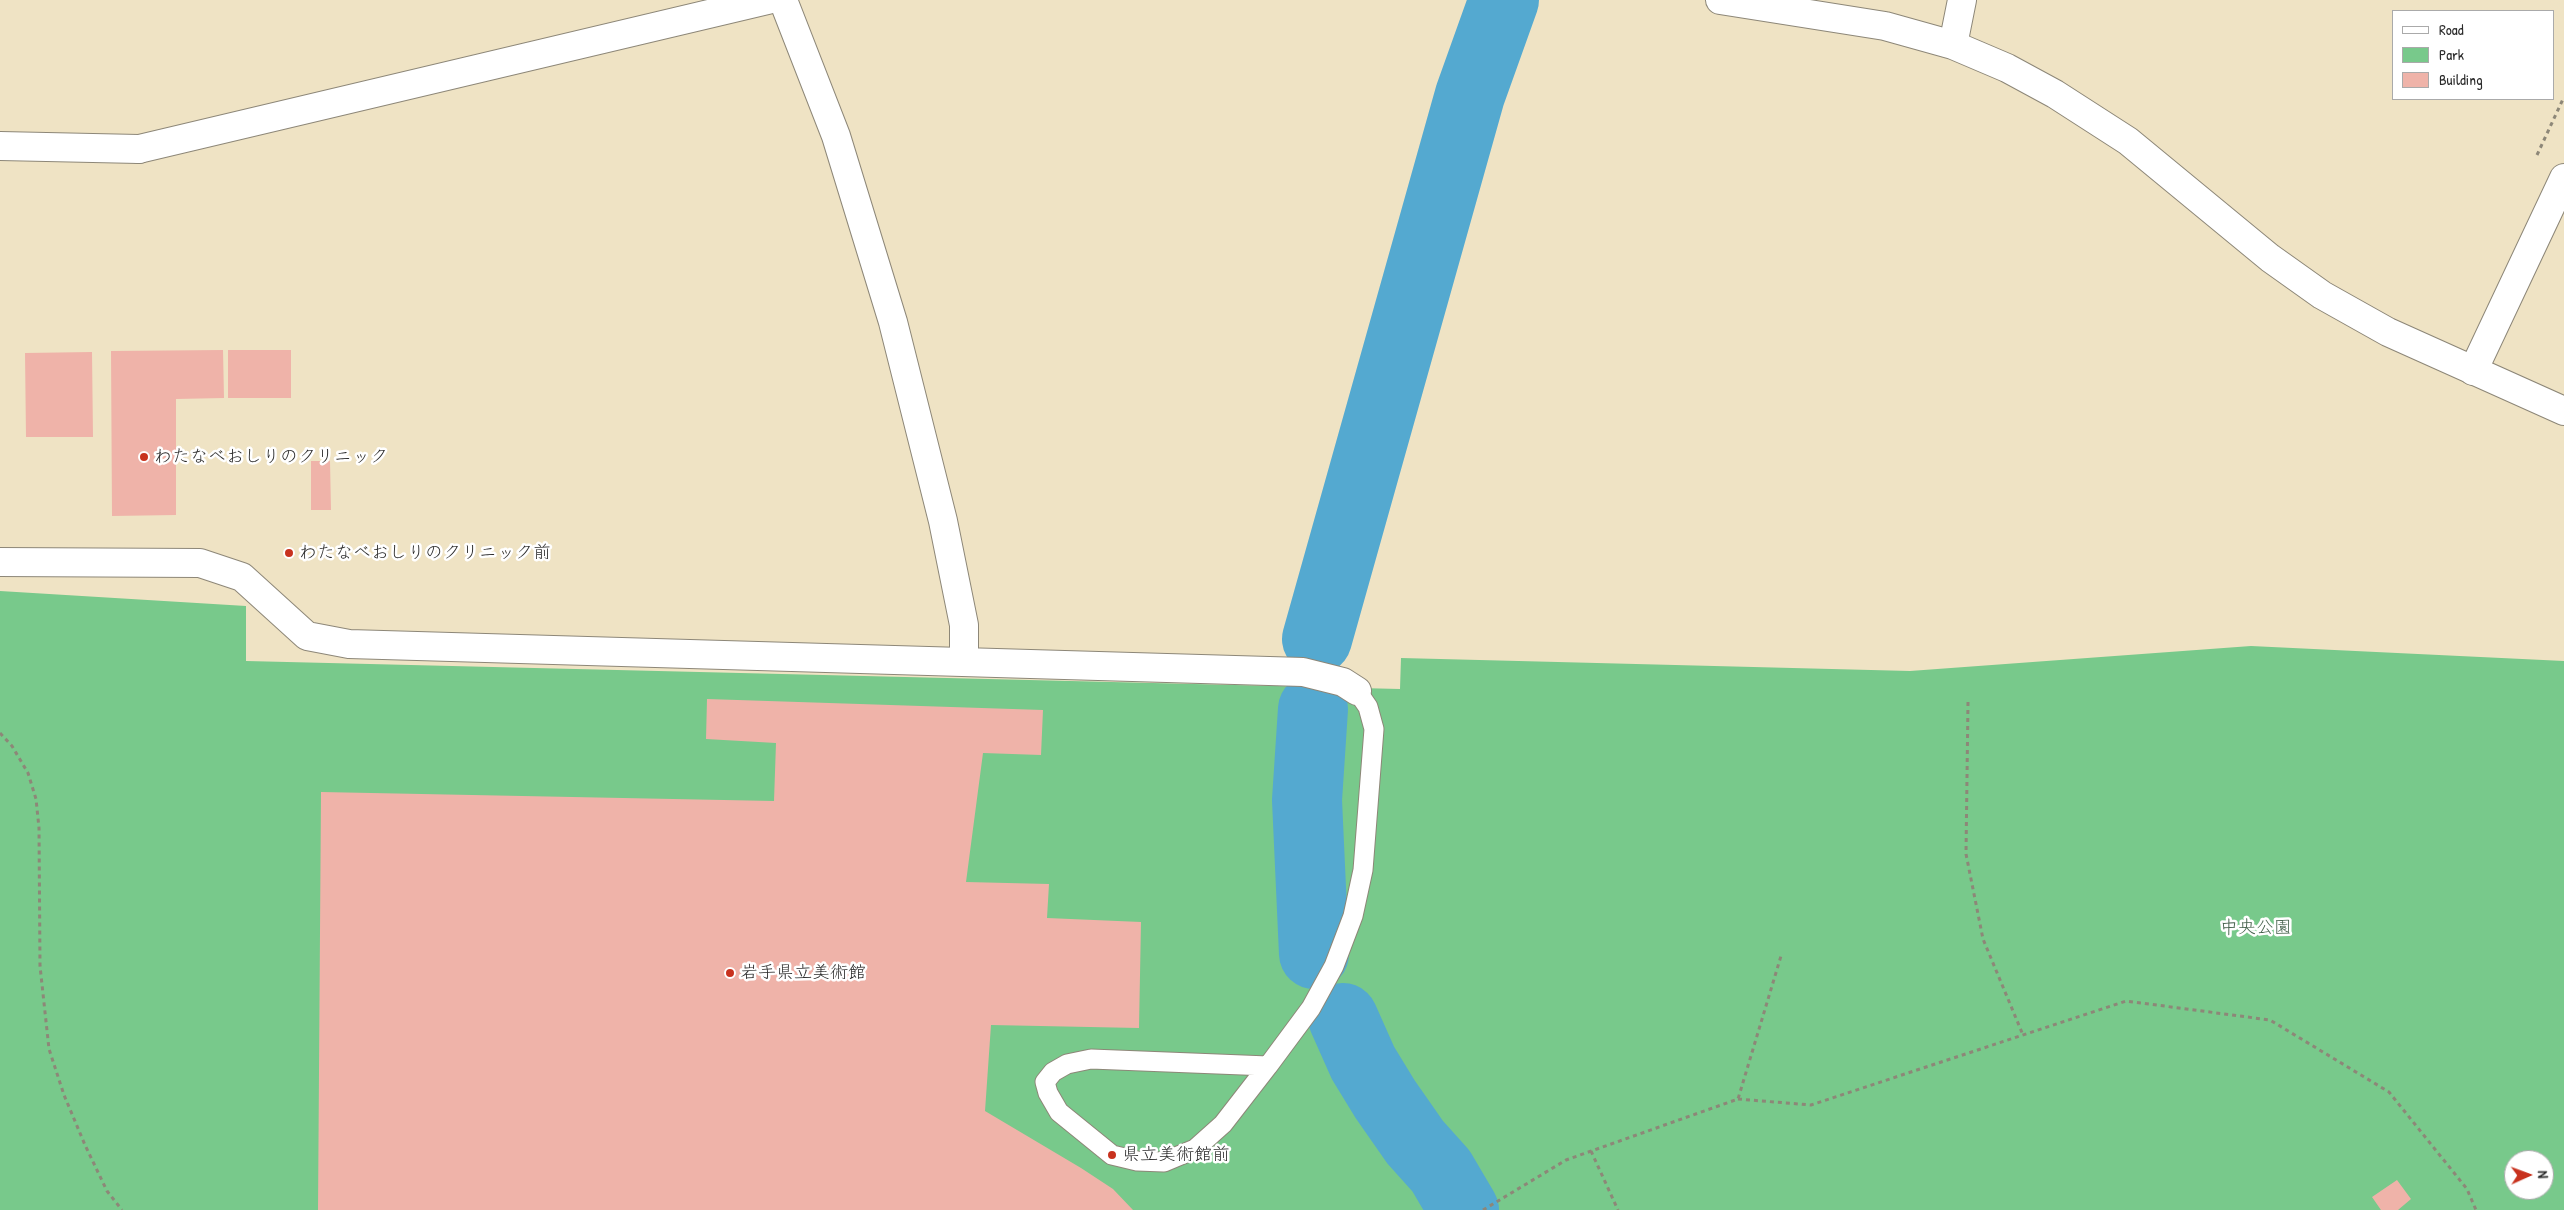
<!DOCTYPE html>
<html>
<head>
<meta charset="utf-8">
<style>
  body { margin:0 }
  #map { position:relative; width:2564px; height:1210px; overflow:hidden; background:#efe3c4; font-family:"Patrick Hand",sans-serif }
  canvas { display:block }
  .legend { position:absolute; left:2392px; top:10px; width:162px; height:90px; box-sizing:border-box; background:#fff; border:1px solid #aaa; margin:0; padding:6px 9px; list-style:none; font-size:15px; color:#2b2b2b }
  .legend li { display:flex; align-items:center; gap:10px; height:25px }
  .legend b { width:25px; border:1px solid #aaa }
  .north { position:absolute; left:2504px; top:1150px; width:50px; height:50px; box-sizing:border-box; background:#fff; border:1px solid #aaa; border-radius:50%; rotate:88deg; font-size:14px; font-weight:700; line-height:20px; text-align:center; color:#2b2b2b }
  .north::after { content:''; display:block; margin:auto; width:18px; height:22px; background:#c8321e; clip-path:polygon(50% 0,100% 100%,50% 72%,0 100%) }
</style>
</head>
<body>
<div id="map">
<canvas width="2564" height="1210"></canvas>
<ul class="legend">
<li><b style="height:6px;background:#fff"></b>Road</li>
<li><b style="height:14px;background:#78c98b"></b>Park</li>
<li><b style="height:14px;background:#efb3a9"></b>Building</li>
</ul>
<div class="north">N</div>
</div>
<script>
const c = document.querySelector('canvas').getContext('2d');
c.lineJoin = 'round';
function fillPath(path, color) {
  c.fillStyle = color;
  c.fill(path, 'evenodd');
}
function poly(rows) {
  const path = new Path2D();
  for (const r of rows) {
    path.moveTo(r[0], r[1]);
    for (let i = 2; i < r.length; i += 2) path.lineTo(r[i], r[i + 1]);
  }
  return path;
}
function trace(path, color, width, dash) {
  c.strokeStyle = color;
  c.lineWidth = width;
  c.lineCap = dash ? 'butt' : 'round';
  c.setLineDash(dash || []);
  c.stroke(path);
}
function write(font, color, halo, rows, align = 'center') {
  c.font = font + ' "Patrick Hand","Klee One",sans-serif';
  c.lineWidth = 5;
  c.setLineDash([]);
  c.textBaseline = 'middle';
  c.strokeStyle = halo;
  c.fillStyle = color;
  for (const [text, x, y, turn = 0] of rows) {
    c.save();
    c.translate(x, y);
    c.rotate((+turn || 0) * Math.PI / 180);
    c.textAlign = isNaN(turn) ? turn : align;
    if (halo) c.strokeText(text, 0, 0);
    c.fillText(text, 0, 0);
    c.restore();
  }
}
fillPath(poly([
  [0,591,246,606,246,661,1400,689,1401,658,1910,671,2251,646,2564,661,2564,1210,0,1210],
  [2514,1160,2544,1160,2544,1190,2514,1190]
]), '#78c98b');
trace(poly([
  [1317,639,1470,95,1504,0],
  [1313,709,1307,800,1314,954],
  [1343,1018,1363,1063,1385,1099,1415,1142,1441,1171,1464,1210]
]), '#54a9d0', 70);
fillPath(poly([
  [223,350,224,398,176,399,176,515,112,516,111,351],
  [228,350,291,350,291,398,228,398],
  [92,352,93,437,26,437,25,353],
  [311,461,330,461,331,510,311,510],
  [707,699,1043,710,1041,755,983,753,966,882,1049,884,1047,918,1141,922,1139,1028,991,1025,985,1111,1081,1168,1113,1189,1133,1210,318,1210,321,792,774,801,776,743,706,739],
  [2397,1180,2411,1199,2398,1210,2381,1210,2372,1197]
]), '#efb3a9');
const lane = poly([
  [1091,1059,1268,1066,1223,1124,1195,1149,1164,1162,1137,1161,1112,1155,1059,1112,1048,1093,1045,1082,1053,1072,1067,1064,1091,1059],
  [1268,1066,1311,1008,1334,966,1353,916,1363,870,1374,729,1368,707,1357,691]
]);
const street = poly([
  [783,0,836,136,893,322,943,521,964,625,964,662],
  [0,146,139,149],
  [2473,371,2564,178],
  [0,562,200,563,242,577,307,636,349,644,1303,672,1343,682,1357,691]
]);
const secondary = poly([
  [1720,0,1885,26,1953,45,2007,68,2055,94,2128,141,2270,258,2322,295,2388,332,2564,411],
  [1953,45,1962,0],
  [139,149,768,0]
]);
trace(lane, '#8d8778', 21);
trace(street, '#8d8778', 30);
trace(secondary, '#8d8778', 30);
trace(poly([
  [2537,155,2564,97],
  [1968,702,1966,854,1983,939,2023,1035],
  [0,733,12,746,28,773,36,799,39,828,40,966,49,1049,64,1095,85,1145,107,1191,122,1210],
  [1738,1099,1811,1105,2126,1001,2270,1020,2389,1092,2467,1189,2476,1210],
  [1591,1151,1618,1210],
  [1483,1210,1566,1160,1738,1099,1781,956]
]), '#8d8778', 3, [4, 4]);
trace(lane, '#fff', 19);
trace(street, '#fff', 28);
trace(secondary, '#fff', 28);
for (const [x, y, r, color] of [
  [144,457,5,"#c8321e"],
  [289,553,5,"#c8321e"],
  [730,973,5,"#c8321e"],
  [1112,1155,5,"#c8321e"]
]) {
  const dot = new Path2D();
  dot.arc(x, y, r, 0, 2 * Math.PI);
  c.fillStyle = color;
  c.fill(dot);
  trace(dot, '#fff', 2);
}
write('18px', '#2b2b2b', '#fff', [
  ["わたなべおしりのクリニック",154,457],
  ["わたなべおしりのクリニック前",299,553],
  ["岩手県立美術館",740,973],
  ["県立美術館前",1122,1155]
], 'left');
write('18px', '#46624d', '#fff', [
  ["中央公園",2256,928]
]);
</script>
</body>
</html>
